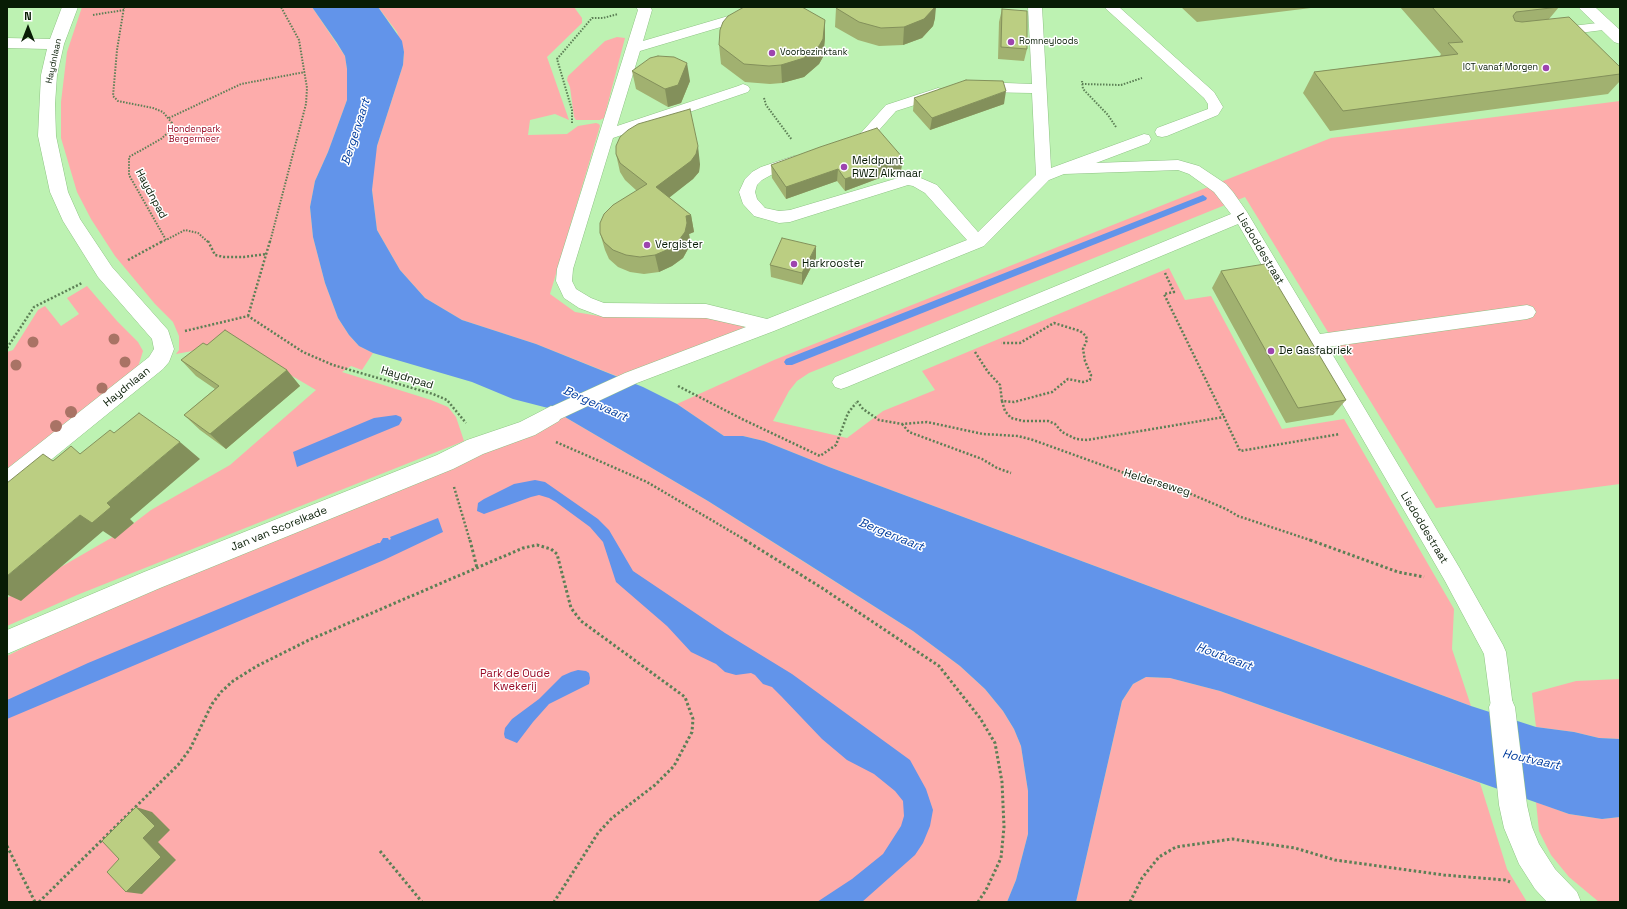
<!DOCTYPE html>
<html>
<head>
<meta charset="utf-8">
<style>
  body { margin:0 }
  #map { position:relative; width:1627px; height:909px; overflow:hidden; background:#bdf2b2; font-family:"Space Grotesk",sans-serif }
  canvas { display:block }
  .frame { position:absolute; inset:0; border:8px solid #081c05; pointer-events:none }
  .north { position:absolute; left:8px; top:8px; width:40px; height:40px; -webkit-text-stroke:3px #fff; paint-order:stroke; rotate:0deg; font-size:11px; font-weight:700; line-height:16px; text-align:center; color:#081c05 }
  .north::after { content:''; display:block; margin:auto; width:14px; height:18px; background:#081c05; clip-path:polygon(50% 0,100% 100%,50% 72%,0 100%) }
</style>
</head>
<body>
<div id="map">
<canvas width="1627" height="909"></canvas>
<div class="frame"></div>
<div class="north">N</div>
</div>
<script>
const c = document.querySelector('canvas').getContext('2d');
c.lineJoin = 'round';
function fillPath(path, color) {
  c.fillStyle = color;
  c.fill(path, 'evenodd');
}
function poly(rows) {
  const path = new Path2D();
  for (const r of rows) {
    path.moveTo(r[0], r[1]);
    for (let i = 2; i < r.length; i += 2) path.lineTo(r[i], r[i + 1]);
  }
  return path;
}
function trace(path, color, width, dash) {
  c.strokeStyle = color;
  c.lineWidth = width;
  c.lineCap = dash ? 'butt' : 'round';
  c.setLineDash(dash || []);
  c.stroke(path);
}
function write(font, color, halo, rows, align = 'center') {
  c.font = font + ' "Space Grotesk",sans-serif';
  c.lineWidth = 3;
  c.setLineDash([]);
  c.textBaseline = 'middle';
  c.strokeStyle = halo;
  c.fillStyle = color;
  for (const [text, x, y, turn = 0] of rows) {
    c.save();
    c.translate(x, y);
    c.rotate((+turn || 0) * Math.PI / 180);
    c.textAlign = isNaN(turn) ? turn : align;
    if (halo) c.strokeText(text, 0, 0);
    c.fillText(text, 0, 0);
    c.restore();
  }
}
fillPath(poly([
  [82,7,312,7,345,56,347,69,347,100,328,152,315,181,310,207,313,237,325,283,338,318,349,335,359,346,373,353,362,370,351,366,342,372,431,400,448,407,456,417,464,441,77,595,7,626,7,598,125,530,151,510,230,465,316,390,236,343,176,354,179,350,179,336,173,322,155,304,115,256,91,219,77,192,61,138,61,102,67,52],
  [378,7,574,7,582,18,582,23,547,57,569,120,555,114,530,120,528,135,567,134,578,126,596,123,599,124,600,126,550,294,575,312,605,317,701,316,735,322,747,329,624,379,536,344,462,320,425,298,400,270,377,230,372,190,373,167,377,146,403,65,404,52,397,32],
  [617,37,625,38,604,118,600,120,576,120,574,117,570,87,567,80,568,76,605,41],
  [1620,101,1620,484,1436,508,1245,197,809,373,797,381,789,391,773,421,847,438,883,411,935,390,922,371,1169,268,1185,300,1211,296,1282,429,1344,419,1454,609,1452,649,1471,706,829,467,764,441,743,436,724,436,677,404,774,360,1331,138],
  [87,286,117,321,138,342,143,351,138,367,7,469,7,352,13,350,38,310,45,306,61,326,79,314,67,298],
  [565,417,708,501,913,631,960,666,985,689,1003,711,1014,729,1021,746,1028,791,1028,834,1016,880,1007,902,7,902,7,656,83,618,560,418],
  [1146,677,1170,678,1220,691,1480,783,1507,869,1527,902,1076,902,1122,701,1133,684],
  [1620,679,1620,739,1599,738,1574,732,1536,727,1532,693,1576,681],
  [1536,802,1569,814,1602,819,1620,817,1620,902,1599,902,1569,877,1551,855,1539,831]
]), '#fdacab');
fillPath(poly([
  [312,7,378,7,402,41,404,52,403,65,377,146,372,190,377,230,400,270,425,298,462,320,536,344,643,387,677,404,724,436,743,436,764,441,829,467,1471,706,1536,727,1574,732,1599,738,1620,739,1620,817,1602,819,1569,814,1220,691,1170,678,1146,677,1133,684,1122,701,1076,902,1007,902,1016,880,1028,834,1028,791,1021,746,1014,729,1003,711,985,689,960,666,913,631,803,561,708,501,565,417,548,408,513,399,472,382,373,353,359,346,349,335,338,318,325,283,313,237,310,207,315,181,328,152,347,100,347,69,345,56,337,43],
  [396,415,401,417,402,420,399,425,297,467,293,452,374,418],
  [535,480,545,482,598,519,609,530,633,571,725,633,792,674,910,760,926,789,933,810,930,826,923,843,915,855,862,902,817,902,852,879,883,854,901,826,904,816,903,801,895,791,874,774,847,760,822,739,781,696,772,687,763,684,755,675,751,673,736,675,725,672,716,664,691,652,667,626,616,582,603,542,590,527,556,502,549,498,539,495,531,497,484,514,477,511,478,503,484,499,514,484],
  [438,518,443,532,384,560,7,719,7,700,88,663,378,543,380,543,383,538,388,538,389,540,391,539,390,537],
  [578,670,586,671,589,673,590,678,589,684,549,704,533,722,517,743,505,738,504,734,505,728,512,719,539,699,562,676,571,672]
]), '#6294ea');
fillPath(poly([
  [1203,195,1207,198,1206,200,792,365,786,365,784,362,786,359,1203,195]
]), '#6294ea');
const lane = poly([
  [636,7,650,7,652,10,643,41,759,7,780,7,778,10,640,51,617,126,738,86,743,84,748,86,750,89,748,92,613,138,573,269,572,281,576,289,591,298,604,303,706,304,767,319,967,240,925,193,913,186,908,185,790,222,779,223,754,216,743,204,739,192,745,179,752,172,761,167,794,156,799,157,802,161,799,165,771,175,762,180,757,185,755,192,757,199,765,208,779,211,790,210,908,175,916,176,937,185,978,232,1036,175,1032,93,980,92,975,90,973,87,975,84,980,82,1032,84,1028,7,1042,7,1051,168,1144,134,1149,135,1151,139,1149,143,1096,163,1178,160,1199,166,1226,184,1233,192,1247,212,1320,334,1527,305,1533,307,1536,312,1533,317,1527,319,1328,347,1459,567,1503,645,1506,652,1513,707,1510,715,1502,718,1494,715,1491,707,1484,654,1445,581,1238,224,847,387,841,389,835,387,832,382,835,377,1231,214,1214,192,1189,174,1178,170,1064,174,1049,180,984,246,774,331,637,383,558,420,551,423,544,420,542,415,544,410,625,373,746,327,706,318,603,317,579,308,564,298,556,281,557,269,638,10,636,7],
  [1104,7,1119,7,1214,92,1223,107,1218,115,1167,136,1162,137,1157,136,1155,132,1157,128,1208,109,1208,104,1204,98,1104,7],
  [1606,22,1611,23,1613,26,1611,29,1555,36,1550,35,1548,32,1550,29,1555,28,1606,22],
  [938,88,943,90,945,93,943,96,896,111,872,138,867,139,862,138,860,134,886,105,938,88]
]);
const street = poly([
  [62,7,78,7,64,44,57,75,55,104,56,136,68,192,80,219,112,267,168,330,174,349,169,362,163,369,15,489,7,492,7,469,149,357,154,349,152,339,98,277,63,221,50,192,38,136,41,75,47,49,7,48,7,38,50,39,62,7],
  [551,406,559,409,562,415,559,421,535,435,483,454,453,469,160,588,7,654,7,630,144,572,437,455,467,440,520,422,551,406],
  [1502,694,1511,698,1515,707,1527,805,1532,827,1539,844,1555,869,1577,892,1581,902,1547,902,1535,889,1519,864,1504,828,1499,805,1489,707,1493,698,1502,694]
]);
const secondary = poly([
  [1578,7,1595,7,1620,30,1620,44,1614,42,1578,7]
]);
trace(lane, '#8ec284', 1);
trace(street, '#8ec284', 1);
trace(secondary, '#8ec284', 1);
trace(poly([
  [124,7,117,50,113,96,118,101,153,108,163,112,172,123,171,130,161,139,129,157,129,175,166,240,185,230,198,233,208,242],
  [93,15,124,10],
  [1082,81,1083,89,1108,115,1116,127],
  [1082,84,1121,85,1142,78],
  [764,98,766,105,792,140],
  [169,118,241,84,305,72],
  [572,123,572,110,557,59,592,18,603,18,618,14],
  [161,242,166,240],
  [270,242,306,104,307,88,299,40,281,7]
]), '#5c7f55', 2, [1.5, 1.5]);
trace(poly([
  [208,241,215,255,224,257,244,257,267,254],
  [128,260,163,241],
  [1165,273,1174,292,1164,294,1224,417],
  [248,316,270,241],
  [185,331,248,316,303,352,333,365,433,394,447,400,466,423],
  [7,348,34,307,82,283],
  [975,352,988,372,1000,385,1002,401,1014,402,1052,392,1068,379,1083,382,1090,380,1091,375,1085,361,1083,349,1087,340,1086,336,1080,331,1054,323,1020,343,1001,343],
  [678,386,742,419,820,456,836,445,848,413,856,403],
  [857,401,863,409,879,420,902,424,927,422,983,434,1018,436,1033,440,1152,483,1177,488,1226,509,1238,516,1313,541],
  [1002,401,1005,411,1011,418,1023,421,1048,421,1055,424,1062,432,1076,439,1087,440,1224,417,1240,451,1340,434],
  [902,424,909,432,982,459,997,468,1011,473],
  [556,442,647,482,747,541],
  [454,487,470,541]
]), '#5c7f55', 2.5, [2, 2]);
trace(poly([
  [470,540,477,568],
  [745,540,822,588,939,666,980,718,995,743,1002,782,1004,827,1001,858,986,890,978,902],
  [1310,540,1398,572,1424,577],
  [7,846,35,902],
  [380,851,422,902],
  [39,902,178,765,190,749,212,704,221,692,233,681,257,666,309,640,523,548,537,545,551,549,557,554,571,608,581,621,685,697,693,719,692,732,674,766,655,785,612,818,598,833,554,902],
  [1130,902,1142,878,1159,857,1176,847,1232,839,1295,848,1335,860,1444,875,1505,880,1510,882]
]), '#5c7f55', 3, [2.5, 2.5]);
fillPath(lane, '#fff');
fillPath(street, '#fff');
fillPath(secondary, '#fff');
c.fillStyle = '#a97365';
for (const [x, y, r] of [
  [114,339,5.5],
  [33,342,5.5],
  [125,362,5.5],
  [16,365,5.5],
  [102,388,5.5],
  [71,412,6],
  [56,426,6]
]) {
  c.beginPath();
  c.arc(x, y, r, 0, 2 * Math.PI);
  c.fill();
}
fillPath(poly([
  [1181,7,1319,7,1197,22],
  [1400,7,1559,7,1549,19,1620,67,1620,81,1608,94,1330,131,1303,93,1314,72,1440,56,1441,54],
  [836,8,935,18,933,26,922,38,903,45,879,46,858,40,835,27],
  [1002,9,1027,49,1024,61,998,59,999,22],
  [825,20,825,38,823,57,819,64,804,77,782,83,770,84,745,82,721,64,719,45],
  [632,71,690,81,681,103,668,107,636,89],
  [914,98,1004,104,930,130,913,111],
  [616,154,700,164,699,172,693,179,669,197,691,215,694,232,689,234,690,240,688,249,683,258,672,266,659,272,644,274,630,272,618,267,609,259,605,250,600,233,637,191,625,180,620,172],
  [903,158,901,170,845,191,837,181,786,199,772,178,771,165],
  [816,258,802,285,771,277,770,265],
  [1221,271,1346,400,1333,415,1286,423,1212,288],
  [207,345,287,370,300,386,226,449,200,430,184,415,215,389,196,376,181,360]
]), '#a1b170');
fillPath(poly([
  [935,7,936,7,935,18,933,26,922,38,903,45,904,27],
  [825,20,825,38,823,57,819,64,804,77,782,83,781,65],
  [687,63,690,81,681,103,668,107,665,89],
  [1006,91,1004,104,930,130,932,118],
  [698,146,700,164,699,172,693,179,660,205,656,187],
  [903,158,901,170,845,191,845,179],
  [838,169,837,181,786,199,786,187],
  [691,215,694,232,689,234,690,240,688,249,683,258,672,266,659,272,655,255,686,216],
  [816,246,816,258,802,285,802,273],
  [287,370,300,386,226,449,210,434],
  [180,442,200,459,130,519,134,523,115,539,103,531,21,601,8,595,7,595,7,576,80,515,107,503],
  [136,807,152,812,170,830,158,842,176,860,142,894,126,892,143,838]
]), '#83905b');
const building = poly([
  [744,7,802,7,825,20,823,39,819,46,804,58,781,65,769,66,744,64,719,45,720,30,723,22,728,16,744,7],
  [836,7,935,7,924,19,904,27,881,28,859,22,836,8,836,7],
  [1432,7,1559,7,1516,12,1513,16,1515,21,1522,22,1569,17,1620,67,1620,74,1343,111,1314,72,1458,54,1448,43,1463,42,1432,7],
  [1002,9,1027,11,1027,49,1001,47,1002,9],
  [658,56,674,57,687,63,678,85,665,89,632,71,650,58,658,56],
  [966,80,1003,81,1006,91,932,118,914,98,966,80],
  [690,109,698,146,696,154,691,161,656,187,691,215,686,216,687,223,685,232,679,240,669,249,655,255,640,257,626,255,613,250,604,242,600,233,600,223,604,214,613,205,647,184,620,163,616,154,616,146,620,137,628,130,638,124,690,109],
  [877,128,903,158,845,179,838,169,786,187,771,165,820,147,877,128],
  [782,238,816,246,802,273,770,265,782,238],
  [1265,264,1346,400,1298,408,1221,271,1265,264],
  [225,330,287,370,210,434,184,415,219,386,181,360,203,343,207,345,225,330],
  [139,413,180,442,107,503,111,507,92,523,80,515,7,576,7,483,43,454,53,461,71,446,80,454,110,430,114,433,139,413],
  [136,807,155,826,143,838,161,857,126,892,107,872,119,859,102,841,136,807]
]);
fillPath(building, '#bbce82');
trace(building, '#83905b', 1);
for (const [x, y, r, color] of [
  [1011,42,4,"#9d44af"],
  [772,53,4,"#9d44af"],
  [1546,68,4,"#9d44af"],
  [844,167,4,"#9d44af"],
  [647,245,4,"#9d44af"],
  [794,264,4,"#9d44af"],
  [1271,351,4,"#9d44af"]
]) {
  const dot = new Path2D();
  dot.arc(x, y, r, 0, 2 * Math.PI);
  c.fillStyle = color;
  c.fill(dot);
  trace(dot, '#fff', 1.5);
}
write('9px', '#081c05', '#fff', [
  ["Romneyloods",1019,42],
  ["Voorbezinktank",780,53],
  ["ICT vanaf Morgen",1538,68,"right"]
], 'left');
write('9px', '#081c05', '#fff', [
  ["Haydnlaan",54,61,-78]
]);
write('9px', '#990b26', '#fff', [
  ["Hondenpark",194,130],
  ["Bergermeer",194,140]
]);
write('11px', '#081c05', '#fff', [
  ["Meldpunt",852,161],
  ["RWZI Alkmaar",852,174],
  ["Vergister",655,245],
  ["Harkrooster",802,264],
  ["De Gasfabriek",1279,351]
], 'left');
write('11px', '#081c05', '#fff', [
  ["Haydnpad",151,194,62],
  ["Lisdoddestraat",1260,249,59],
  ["Haydnpad",407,378,17],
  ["Haydnlaan",127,387,-39],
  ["Helderseweg",1157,483,17],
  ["Lisdoddestraat",1424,528,59],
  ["Jan van Scorelkade",279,529,-22]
]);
write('11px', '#990b26', '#fff', [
  ["Park de Oude",515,674],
  ["Kwekerij",515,687]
]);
write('italic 12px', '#003c9e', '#fff', [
  ["Bergervaart",356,132,-72],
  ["Bergervaart",595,404,24],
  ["Bergervaart",891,535,22],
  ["Houtvaart",1224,657,20],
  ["Houtvaart",1531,760,12]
]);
</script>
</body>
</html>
